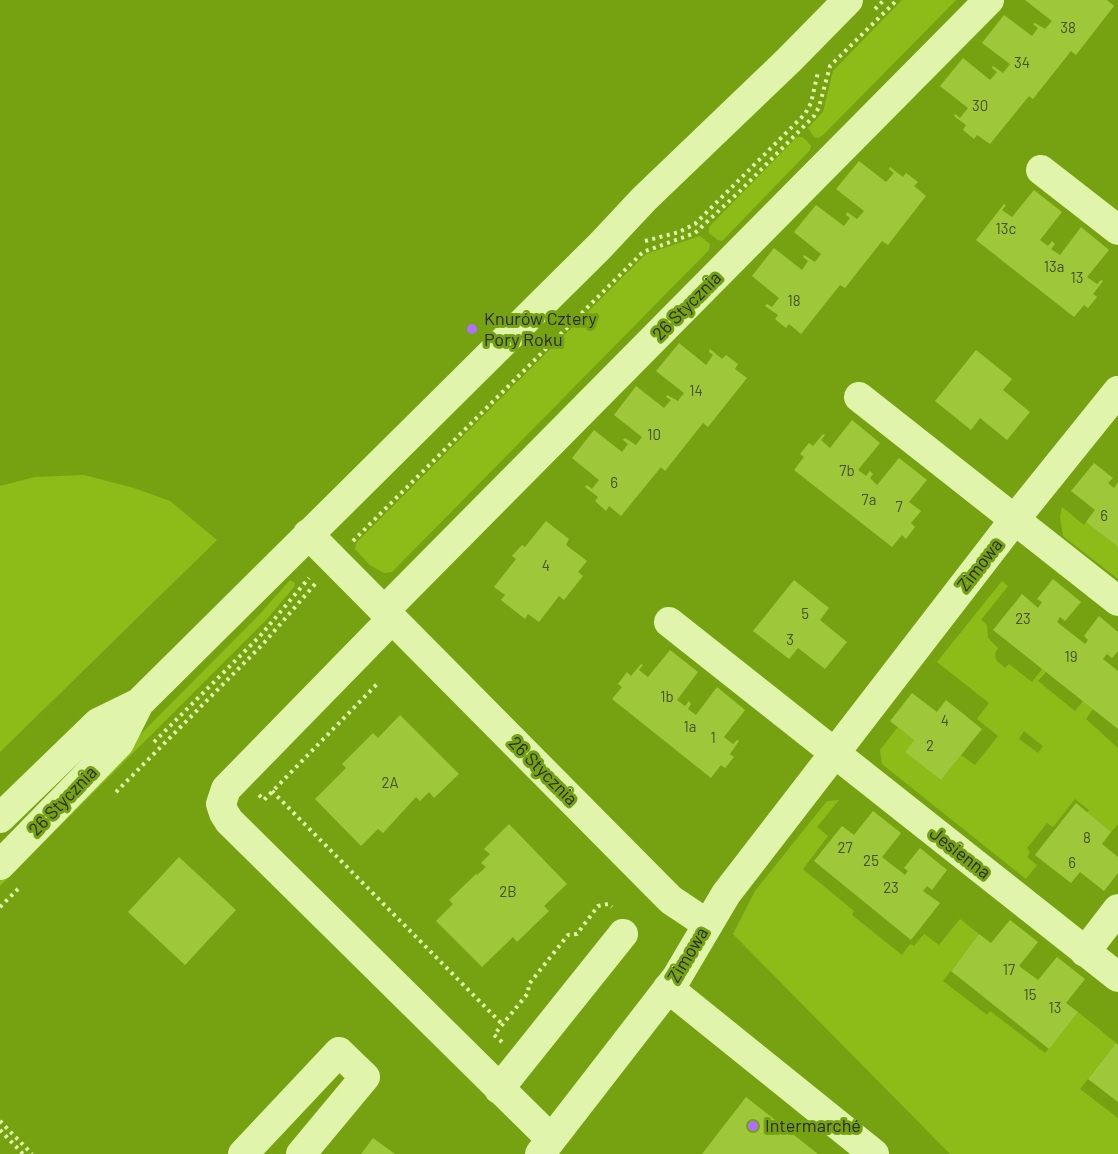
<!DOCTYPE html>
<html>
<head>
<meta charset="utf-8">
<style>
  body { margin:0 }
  canvas { display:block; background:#76a211 }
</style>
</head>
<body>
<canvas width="1118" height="1154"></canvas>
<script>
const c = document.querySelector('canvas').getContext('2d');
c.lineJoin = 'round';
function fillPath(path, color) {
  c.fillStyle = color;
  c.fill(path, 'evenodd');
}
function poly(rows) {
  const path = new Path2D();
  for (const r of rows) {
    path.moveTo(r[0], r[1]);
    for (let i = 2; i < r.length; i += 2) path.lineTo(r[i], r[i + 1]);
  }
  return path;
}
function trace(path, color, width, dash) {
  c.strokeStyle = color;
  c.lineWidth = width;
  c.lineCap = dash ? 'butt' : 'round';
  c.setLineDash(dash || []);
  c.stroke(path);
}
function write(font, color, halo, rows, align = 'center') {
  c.font = font + ' Barlow,sans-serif';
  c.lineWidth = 6;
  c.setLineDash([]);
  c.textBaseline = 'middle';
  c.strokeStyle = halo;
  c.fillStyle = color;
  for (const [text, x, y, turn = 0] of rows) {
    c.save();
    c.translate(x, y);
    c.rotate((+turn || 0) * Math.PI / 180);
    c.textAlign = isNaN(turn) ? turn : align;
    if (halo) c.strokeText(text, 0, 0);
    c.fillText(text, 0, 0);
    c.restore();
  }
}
fillPath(poly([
  [902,0,956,0,823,135,818,138,814,137,808,128,823,112,833,71],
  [797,137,802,137,807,141,811,146,810,150,725,238,722,241,718,240,709,233,709,227],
  [700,236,710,244,709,250,392,572,384,573,370,565,355,549,357,542,646,254],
  [84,475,134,488,170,501,217,540,0,752,0,486,35,477],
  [1062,507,1084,525,1086,522,1118,547,1118,579,1063,536,1060,517],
  [290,580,295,583,294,587,266,620,0,886,0,876,260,614],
  [1002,581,1008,586,981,620,987,625,988,638,998,648,995,653,996,660,1005,668,1009,664,1032,682,1042,669,1046,672,1038,681,1075,711,1083,701,1093,709,1086,719,1118,748,1118,824,1111,832,1087,813,1089,810,1075,799,1053,827,1047,823,1027,848,1030,852,1027,857,1037,865,1026,879,882,764,880,750,898,727,914,740,905,752,941,780,961,755,975,765,998,736,977,719,989,703,937,662],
  [1024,731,1043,746,1038,753,1019,739],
  [839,800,817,827,828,836,803,869,854,911,852,915,902,955,910,944,914,946,924,934,939,945,960,919,979,934,943,981,987,1015,990,1011,1045,1053,1078,1012,1116,1043,1080,1089,1118,1118,1118,1154,950,1154,733,934,755,891,827,801]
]), '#8dbc19');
fillPath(poly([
  [1025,0,1107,0,1114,6,1076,55,1071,51,1033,99,1029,96,990,144,977,135,974,139,963,130,966,125,954,116,955,114,960,118,968,108,940,86,963,58,990,80,997,72,992,68,993,66,1003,73,1010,64,982,43,1004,15,1032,36,1038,28,1033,24,1035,23,1045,29,1052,21],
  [859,161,886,182,894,173,889,169,890,167,903,177,906,173,918,182,914,186,926,196,888,245,882,241,845,288,840,285,801,334,789,324,786,328,775,319,778,315,765,306,767,304,772,307,779,298,752,276,774,248,802,270,808,261,803,257,804,255,815,262,821,254,794,232,816,205,844,226,850,218,846,215,847,212,857,219,864,211,836,189],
  [1034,190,1062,212,1040,240,1048,246,1052,241,1055,244,1051,249,1060,255,1081,227,1109,250,1087,277,1097,284,1101,280,1103,281,1093,294,1097,297,1088,308,1084,305,1074,317,976,240,1004,204,1006,205,1002,210,1012,217],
  [679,343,706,365,713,355,709,352,710,349,722,359,726,355,738,364,735,369,747,378,708,427,703,423,665,471,661,467,621,516,609,506,606,511,595,501,598,497,585,487,587,485,592,489,599,480,572,458,594,430,622,452,628,444,623,440,625,438,636,445,642,437,614,415,636,386,664,408,671,400,666,397,667,395,678,401,684,393,656,371],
  [976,350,1012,379,1003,390,1030,412,1007,440,980,418,971,430,935,401],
  [852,420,880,443,858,470,866,476,870,471,873,474,870,478,877,485,899,458,927,480,909,502,921,511,911,523,915,527,906,539,902,535,892,547,794,470,804,457,800,454,809,443,813,446,823,434,825,435,821,440,830,448],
  [1094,463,1113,478,1108,483,1114,488,1118,482,1118,547,1086,522,1095,510,1071,491],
  [546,521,569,539,566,545,587,561,578,572,583,576,564,600,559,596,539,622,528,614,525,619,501,600,505,595,494,587,516,559,512,556,522,545,525,547],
  [1053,579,1081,602,1065,621,1060,617,1057,622,1085,644,1088,640,1084,636,1099,616,1118,632,1118,651,1112,658,1107,654,1103,659,1118,671,1118,729,993,630,1022,594,1038,608,1042,602,1037,599],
  [794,580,829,608,820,620,847,642,825,669,798,648,789,659,753,631],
  [670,650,698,672,677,700,685,706,689,701,691,704,688,709,696,715,717,687,745,710,724,737,733,744,737,740,739,741,730,754,734,757,725,768,721,765,711,778,612,699,622,687,618,684,627,672,631,676,641,664,643,665,639,670,648,677],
  [912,693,937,712,946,700,982,729,941,780,905,752,914,740,890,721],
  [400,715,459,774,434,798,429,792,420,801,416,797,383,833,378,829,361,846,315,799,346,768,342,764,373,733,378,738],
  [1076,803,1111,832,1102,844,1118,857,1118,873,1104,891,1080,872,1071,883,1035,855],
  [873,811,901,833,882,857,905,875,908,871,904,868,920,848,947,870,932,890,927,886,923,891,940,903,911,940,814,861,842,826,854,835],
  [509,824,567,884,544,906,549,911,517,942,513,937,482,967,436,921,453,904,449,900,476,874,477,875,486,867,481,863,490,854,484,849],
  [179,857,236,910,185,965,128,912],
  [1010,920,1038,942,1019,966,1038,980,1057,957,1085,979,1066,1003,1078,1012,1049,1049,951,971,979,934,991,943],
  [1116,1043,1118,1045,1118,1102,1088,1079],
  [746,1097,818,1154,702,1154],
  [373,1138,395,1154,361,1154]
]), '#9ec83a');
trace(poly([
  [875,9,884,0],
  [645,241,679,232,695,224,805,114,811,103,818,72],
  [353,541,643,252,695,233,739,192,814,116,819,107,830,66,897,0],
  [154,742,260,636,309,578],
  [272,791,503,1025],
  [116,792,263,644,316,583],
  [259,795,264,800,378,683],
  [0,907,19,888],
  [502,1042,494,1035,528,993,529,984,568,935,577,934,598,906,608,904,612,907],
  [0,1121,32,1154],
  [0,1130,23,1154]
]), '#e0f5ab', 4, [3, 4.5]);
trace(poly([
  [1041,170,1118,230],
  [859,397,1118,601],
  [308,534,662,891,671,900,707,924],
  [384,611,989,0],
  [392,619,226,789,221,804,224,813,229,821,551,1139],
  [669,622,1118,977],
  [0,818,98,723,139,703],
  [0,865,119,743,139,703,600,246,644,199,789,60,848,0],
  [1085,952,1118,909],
  [668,988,874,1154],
  [499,1089,623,934],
  [243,1154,339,1052,365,1077,301,1154],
  [540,1154,677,977,726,894,1015,519,1118,391]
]), '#e0f5ab', 30);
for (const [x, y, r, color] of [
  [472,329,6,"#b06fff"],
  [753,1126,6,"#b06fff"]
]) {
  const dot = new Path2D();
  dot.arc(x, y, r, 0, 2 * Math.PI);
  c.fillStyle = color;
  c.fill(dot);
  trace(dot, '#76a211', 2);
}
write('15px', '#46512d', null, [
  ["38",1068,28],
  ["34",1022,63],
  ["30",980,106],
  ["13c",1006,229],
  ["13a",1054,267],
  ["13",1077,278],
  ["18",794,301],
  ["14",696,391],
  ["10",654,435],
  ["7b",847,471],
  ["6",614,483],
  ["7a",869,500],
  ["7",899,507],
  ["6",1104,516],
  ["4",546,566],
  ["5",805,614],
  ["23",1023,619],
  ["3",790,640],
  ["19",1071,657],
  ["1b",667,697],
  ["4",945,721],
  ["1a",690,727],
  ["1",713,738],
  ["2",930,746],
  ["2A",390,783],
  ["8",1087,838],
  ["27",845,848],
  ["25",871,861],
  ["6",1072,863],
  ["23",891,888],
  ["2B",508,892],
  ["17",1009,970],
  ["15",1030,995],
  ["13",1055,1008]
]);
write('18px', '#292929', '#76a211', [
  ["26 Stycznia",687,306,-45],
  ["Zimowa",980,565,-52],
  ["26 Stycznia",543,771,45],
  ["26 Stycznia",63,801,-46],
  ["Jesienna",960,853,38],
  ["Zimowa",688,955,-59]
]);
write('18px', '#292929', '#76a211', [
  ["Knurów Cztery",484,319],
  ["Pory Roku",484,340],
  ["Intermarché",765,1126]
], 'left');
</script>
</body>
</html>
